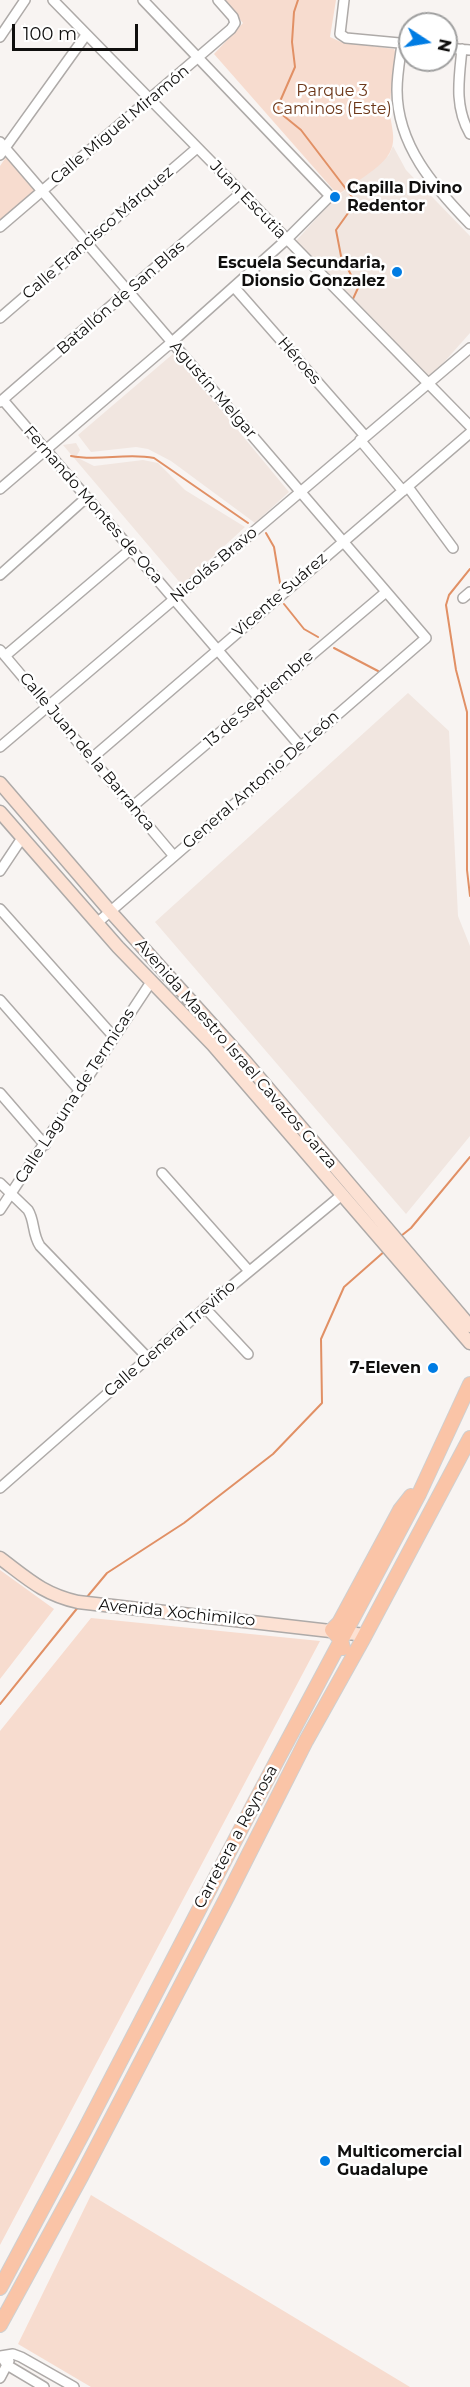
<!DOCTYPE html>
<meta charset="utf-8">
<style>
body{margin:0}
#map{position:relative;width:470px;height:2387px;overflow:hidden;background:#f8f4f2;font-family:Montserrat,sans-serif}
canvas{display:block}
.north{position:absolute;left:398px;top:12px;width:60px;height:60px;box-sizing:border-box;background:#fff;border:2px solid #9f9f9f;border-radius:50%;rotate:102deg;font-size:16px;font-weight:700;line-height:24px;text-align:center;color:#100f0e}
.north::after{content:'';display:block;margin:auto;width:21px;height:27px;background:#007ce3;clip-path:polygon(50% 0,100% 100%,50% 72%,0 100%)}
.scale{position:absolute;left:12px;top:24px;width:126px;height:27px;box-sizing:border-box;border:3px solid #100f0e;border-top:0;padding-left:8px;font-size:18px;line-height:21px;white-space:nowrap;color:#100f0e;-webkit-text-stroke:4px #fff;paint-order:stroke}
</style>
<div id="map">
<canvas width="470" height="2387"></canvas>
<div class="north">N</div>
<div class="scale">100 m</div>
</div>
<script>
const c = document.querySelector('canvas').getContext('2d');
c.lineJoin = 'round';
function fillPath(path, color) { c.fillStyle = color; c.fill(path, 'evenodd'); }
function stroke(path, color, width, dash) { c.strokeStyle = color; c.lineWidth = width; c.lineCap = dash ? 'butt' : 'round'; c.setLineDash(dash || []); c.stroke(path); }
function drawText(font, color, halo, rows, align = 'center') {
  c.font = font + ' Montserrat,sans-serif'; c.lineWidth = 5; c.setLineDash([]); c.textBaseline = 'middle'; c.strokeStyle = halo; c.fillStyle = color; for (const [text, x, y, turn = 0] of rows) {
    c.save(); c.translate(x, y); c.rotate((+turn || 0) * Math.PI / 180); c.textAlign = isNaN(turn) ? turn : align; if (halo) c.strokeText(text, 0, 0); c.fillText(text, 0, 0); c.restore();
  }
}
const built = new Path2D(`
 M393,146l13,24 64,66v97l-40,45 -135,-136 39,-43 55,-44z
 M174,353l115,139 -34,31 -84,-62 -23,-12 -12,-2 -45,5 -13,-17z
 M76,443l4,7 -4,7 18,9 49,-6 15,3 27,27 60,37 -63,58 -119,-140z
 M408,693l41,38 9,185 12,30v190l-64,78 -251,-292z`);
const green = new Path2D(`
 M223,0h113l-6,37 11,5 53,7 2,4c-2,17 -5,34 -6,51 -2,17 9,34 -1,50 -9,15 -36,29 -51,41l-124,-141 29,-31z
 M6,157l29,34 -35,30v-55z
 M0,1570l54,39 -54,70z
 M91,1618l229,23 -320,604v-514z
 M91,2195l319,192h-319l-73,-43z`);
const stream = new Path2D(`
 M298,0l-4,12 -2,30 3,25 -17,39 1,6 22,18 55,72 -20,28 5,26 17,32 -6,13
 M71,456c28,6 55,-4 83,2l94,65
 M266,533l8,14 6,36
 M470,569l-21,26 -3,10 10,65 11,42v158l3,26
 M284,604l20,25 14,8
 M334,648l44,23
 M401,1236l10,-8 59,-71
 M87,1597l20,-24 77,-50 89,-69 49,-51 -1,-64 23,-52 42,-37
 M0,1704l79,-98`);
const street = new Path2D(`
 M53,0l417,426
 M344,0l-4,34 6,4 64,6
 M0,37l25,-37
 M402,44c-2,15 -5,30 -5,46 0,55 37,97 73,134
 M446,48l24,2
 M462,49c-3,30 -8,57 8,85
 M0,142l426,496 -329,285
 M0,155l86,-120
 M0,227l231,-198 4,-6 -2,-6 -15,-17
 M234,287l131,149
 M0,318l197,-170
 M3,400l297,346
 M0,402l241,-209
 M360,440l43,51
 M408,487l45,61
 M0,489l172,-147 114,-102 44,-44 -187,-196
 M0,575l86,-77
 M463,598l7,-6
 M0,650l173,205
 M5,656l126,-107
 M0,747l470,-399
 M92,758l378,-325
 M133,806l253,-214
 M0,871l22,-33
 M0,909l114,128
 M0,1000l79,90
 M0,1093l45,52
 M162,1173l87,98
 M0,1183l28,27c7,11 4,24 12,36l108,112
 M0,1210l151,-228
 M205,1308l43,46
 M0,1488l205,-180 138,-114
 M0,2356l13,-2 8,3 53,30
 M1,2356l6,9 37,22
 M0,2378l9,-17`);
const secondary = new Path2D(`
 M0,783l109,127 136,151 225,265
 M0,812l118,135 95,98 257,298
 M0,1558c28,21 43,36 78,44l287,33`);
const primary = new Path2D(`
 M343,1648l-2,-8 -9,-10 7,-7 61,-113 11,-14
 M0,2288l84,-157 172,-331 163,-306 51,-110
 M0,2325l81,-148 146,-280 79,-156 57,-102 107,-201`);
const markers = [
 [335,197,6,"#007ce3"],
 [397,272,6,"#007ce3"],
 [433,1368,6,"#007ce3"],
 [325,2161,6,"#007ce3"]
];
const parkNames = [
 ["Parque 3",332,91],
 ["Caminos (Este)",332,109]
];
const streetNames = [
 ["Calle Miguel Miramón",120,125,-40],
 ["Juan Escutia",248,200,46],
 ["Calle Francisco Márquez",98,233,-41],
 ["Batallón de San Blas",121,298,-41],
 ["Héroes",299,361,49],
 ["Agustín Melgar",213,390,49],
 ["Fernando Montes de Oca",93,505,49],
 ["Nicolás Bravo",214,565,-40],
 ["Vicente Suárez",280,595,-41],
 ["13 de Septiembre",259,699,-41],
 ["Calle Juan de la Barranca",87,752,50],
 ["General Antonio De León",261,780,-41],
 ["Avenida Maestro Israel Cavazos Garza",236,1054,49],
 ["Calle Laguna de Termicas",75,1096,-57],
 ["Calle General Treviño",170,1339,-41],
 ["Avenida Xochimilco",177,1613,6],
 ["Carretera a Reynosa",236,1837,-62]
];
const poiNames = [
 ["Capilla Divino",347,188],
 ["Redentor",347,206],
 ["Escuela Secundaria,",385,263,"right"],
 ["Dionsio Gonzalez",385,281,"right"],
 ["7-Eleven",421,1368,"right"],
 ["Multicomercial",337,2152],
 ["Guadalupe",337,2170]
];
fillPath(built, '#f1e6e0');
fillPath(green, '#f7dccf');
stroke(stream, '#e19065', 2);
stroke(street, '#aeaaa8', 12);
stroke(secondary, '#aeaaa8', 15);
stroke(primary, '#cfcfcf', 16);
stroke(street, '#fff', 9);
stroke(secondary, '#fce1d3', 12);
stroke(primary, '#fac4a7', 14);
for (const [x, y, r, color] of markers) { const dot = new Path2D(); dot.arc(x, y, r, 0, 2 * Math.PI); c.fillStyle = color; c.fill(dot); stroke(dot, '#fff', 2); }
drawText('16px', '#6d381a', '#fff', parkNames);
drawText('16px', '#100f0e', '#fff', streetNames);
drawText('bold 16px', '#100f0e', '#fff', poiNames, 'left');
</script>
